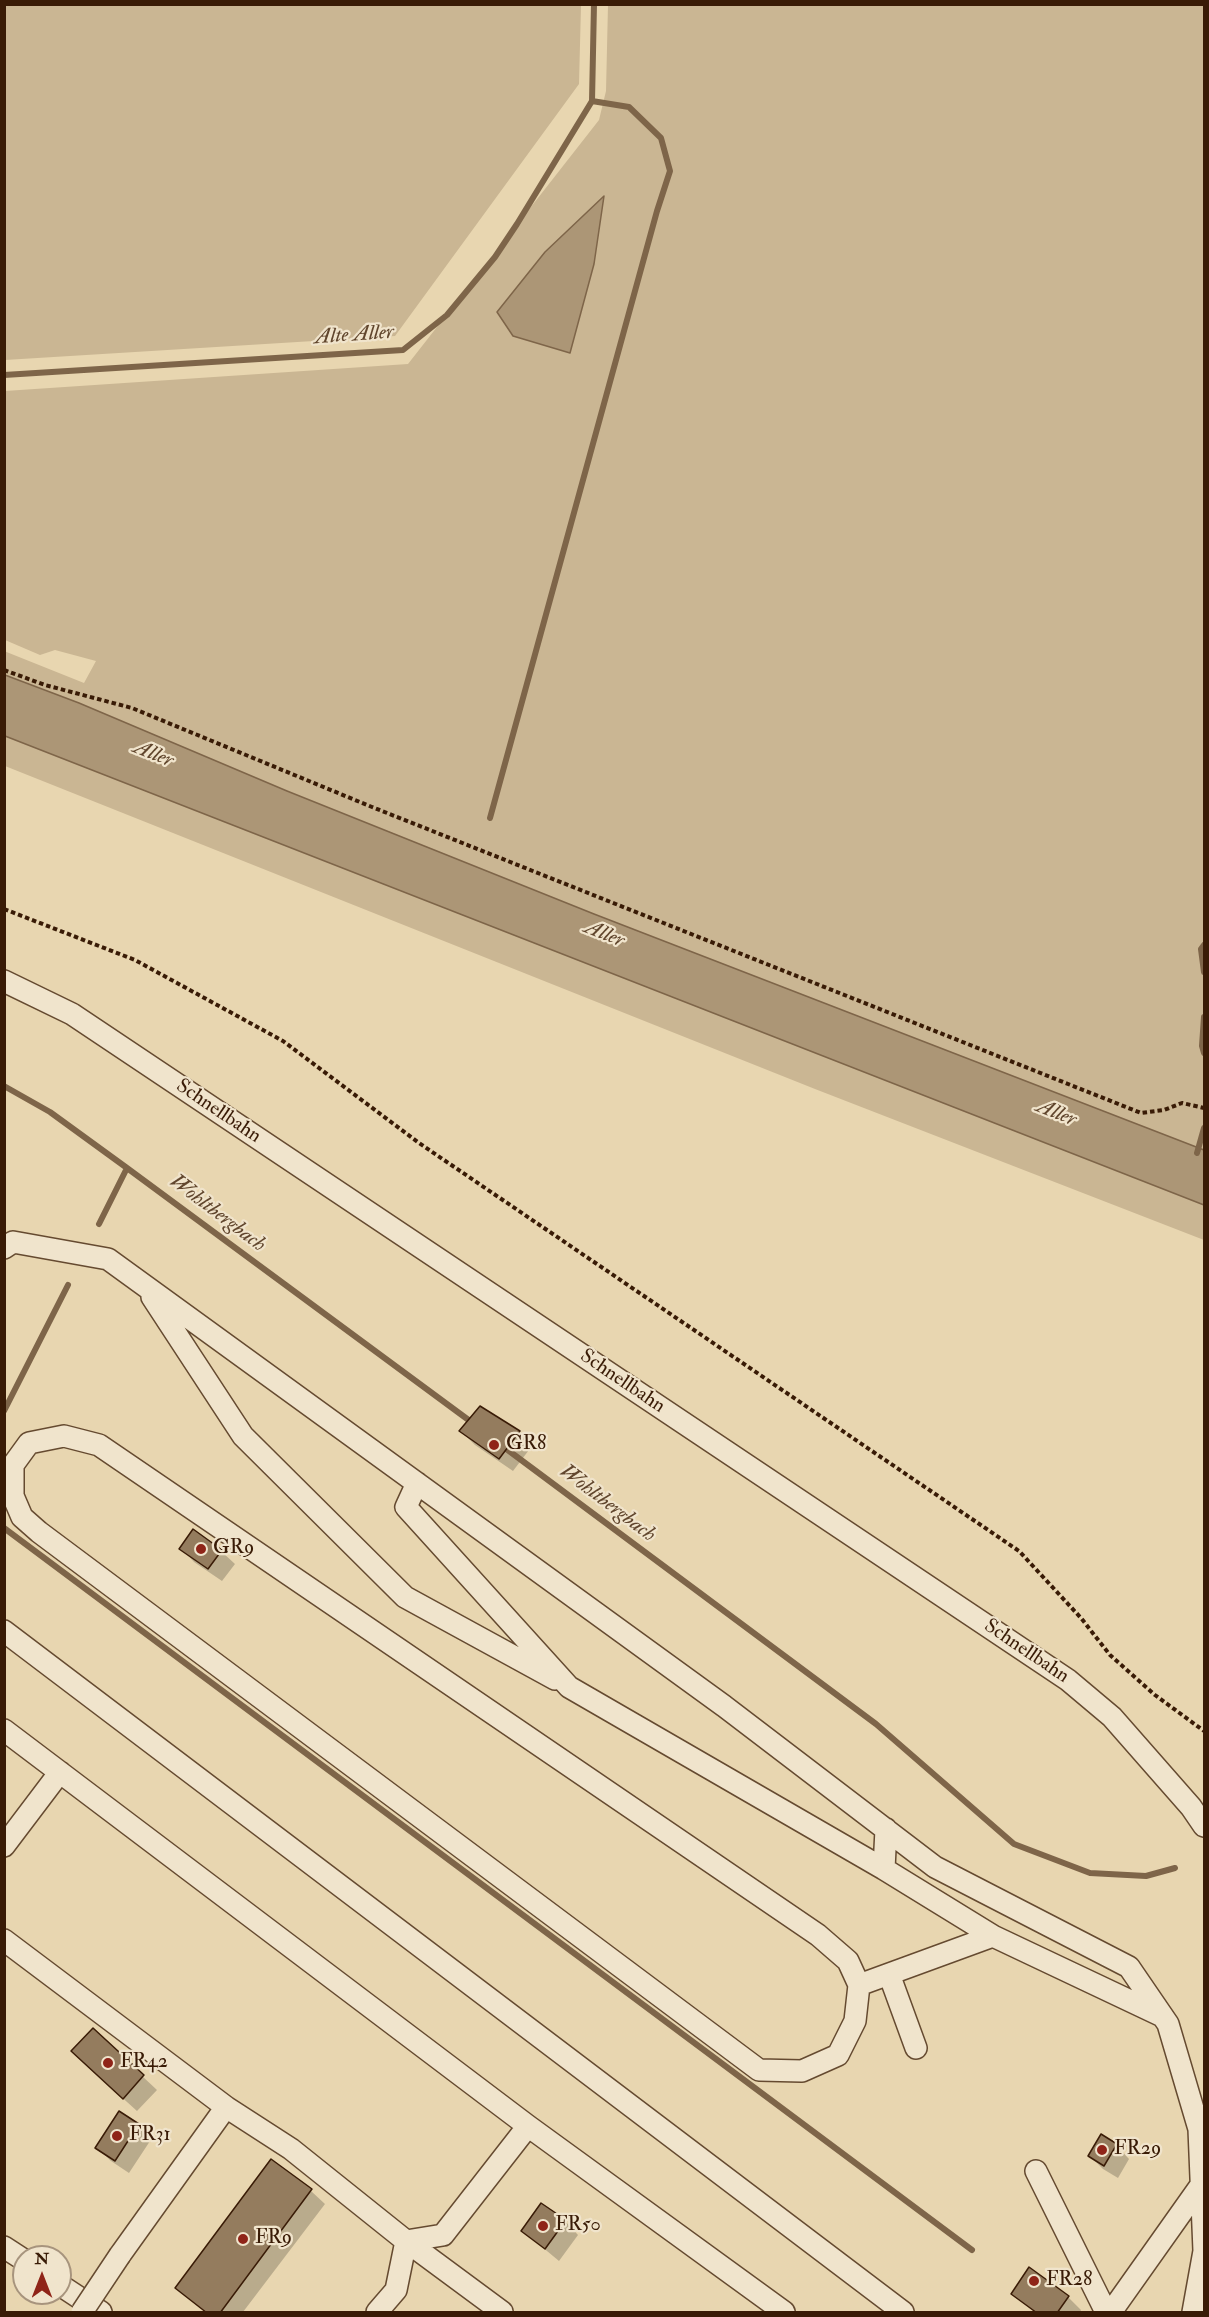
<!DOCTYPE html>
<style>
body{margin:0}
#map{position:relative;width:1209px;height:2317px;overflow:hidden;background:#e8d6b0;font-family:"IM FELL Double Pica",serif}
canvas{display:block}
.frame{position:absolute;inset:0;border:6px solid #391b06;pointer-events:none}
.north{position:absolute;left:12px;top:2245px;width:60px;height:60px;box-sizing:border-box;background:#f0e4cc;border:2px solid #a7947d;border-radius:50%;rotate:0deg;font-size:16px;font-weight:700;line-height:24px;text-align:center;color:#391b06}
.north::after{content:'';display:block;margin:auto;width:21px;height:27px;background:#8f2418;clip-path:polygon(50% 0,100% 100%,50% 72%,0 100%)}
</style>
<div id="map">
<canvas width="1209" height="2317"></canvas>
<div class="frame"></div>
<div class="north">N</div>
</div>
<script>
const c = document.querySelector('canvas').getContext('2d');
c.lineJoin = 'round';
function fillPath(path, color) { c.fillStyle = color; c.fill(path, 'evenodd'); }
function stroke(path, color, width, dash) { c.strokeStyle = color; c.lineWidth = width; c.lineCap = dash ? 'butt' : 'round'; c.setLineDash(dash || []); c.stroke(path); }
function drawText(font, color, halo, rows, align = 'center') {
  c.font = font + ' "IM FELL Double Pica",serif'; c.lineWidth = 4.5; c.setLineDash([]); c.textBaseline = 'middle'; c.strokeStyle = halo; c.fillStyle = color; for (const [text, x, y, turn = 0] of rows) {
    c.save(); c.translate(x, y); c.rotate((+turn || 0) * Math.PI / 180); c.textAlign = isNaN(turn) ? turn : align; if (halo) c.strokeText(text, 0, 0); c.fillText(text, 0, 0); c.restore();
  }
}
const green = new Path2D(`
 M5,4l576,1 -2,79 -184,252 -390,24z
 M608,5h596v1235l-389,-151 -810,-323 -1,-115 80,32 12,-22 -41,-11 -15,5 -35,-15v-249l403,-27 191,-244 7,-29z`);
const water = new Path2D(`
 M604,196l-10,68 -24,89 -57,-17 -16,-24 48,-60z
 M5,675l74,28 208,88 307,123 610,236v55l-1199,-469z`);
const shadow = new Path2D(`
 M461,1431l58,2 13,13 -19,25 -38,-26z
 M181,1548l40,3 14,13 -13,17 -28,-19z
 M93,2030l64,60 -20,21 -51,-46z
 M138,2125l14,13 -23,35 -18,-12 -14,-13z
 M1116,2145l13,14 -11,19 -15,-9 -13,-13z
 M272,2161l39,30 14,13 -82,108h-38l-28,-24z
 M565,2221l13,14 -19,26 -36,-30z
 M1013,2294l55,3 13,13 -1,2h-46z`);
const stream = new Path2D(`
 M4,375l399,-25 44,-35 48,-58 22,-33 75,-123 2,-97
 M490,818l167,-607 13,-40 -9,-33 -32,-31 -37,-6
 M1204,945l-3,4 3,23
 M1204,1017l-2,29 2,7
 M4,1086l46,26 77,56 347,256
 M1197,1153l7,-25
 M99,1224l28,-56
 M4,1411l64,-126
 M501,1445l375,279 138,120 76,29 56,3 29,-8
 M4,1528l968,722`);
const building = new Path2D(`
 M480,1406l40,25 -21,28 -40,-28z
 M193,1529l29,21 -14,19 -29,-20z
 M93,2028l51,47 -21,24 -52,-48z
 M119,2111l20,13 -24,37 -20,-13z
 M1101,2134l16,10 -13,22 -16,-10z
 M271,2159l41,30 -92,124h-13l-32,-25z
 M541,2203l25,17 -21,29 -24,-18z
 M1029,2267l40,29 -12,17h-20l-26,-19z`);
const path = new Path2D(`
 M4,670l41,15 87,23 240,99 769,306 23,-3 18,-7 22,5
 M4,909l131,51 148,81 136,102 600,408 62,67 29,37 45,40 49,36`);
const minor = new Path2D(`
 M4,981l68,33 996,666 44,37 79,90 13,19
 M4,1248l9,-6 95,17 616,447 211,161 194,100 39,57 31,105 5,122 -11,61
 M152,1297l91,139 162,161 150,82
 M64,1436l35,9 719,490 30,26 11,24 -4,36 -17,34 -36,16 -43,-1 -720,-538 -17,-15 -9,-21v-31l16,-22z
 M417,1483l-11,24 163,180 315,182
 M4,1631l899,681
 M4,1730l524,396 256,186
 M886,1829l-2,40 109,67
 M4,1846l56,-74
 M4,1940l222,167
 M889,1974l27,74
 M859,1985l134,-49 169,80
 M1036,2171l70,141
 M406,2241l37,-6 85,-109
 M4,2247l20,13
 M120,2255l106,-148 65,42 115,92 96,71
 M60,2285l41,27
 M377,2312l19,-22 10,-49
 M1111,2312l90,-127`);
const minorBridge = new Path2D(`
 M82,2312l38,-57`);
const markers = [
 [494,1445,6,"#8f2418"],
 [201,1549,6,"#8f2418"],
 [108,2063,6,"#8f2418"],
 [117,2136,6,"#8f2418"],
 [1102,2150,6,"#8f2418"],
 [543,2226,6,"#8f2418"],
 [243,2239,6,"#8f2418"],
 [1034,2281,6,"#8f2418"]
];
const streetNames = [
 ["Schnellbahn",218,1112,34],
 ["Schnellbahn",622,1382,34],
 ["Schnellbahn",1026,1652,34]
];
const poiNames = [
 ["GR8",506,1445],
 ["GR9",213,1549],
 ["FR42",120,2063],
 ["FR31",129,2136],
 ["FR29",1114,2150],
 ["FR50",555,2226],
 ["FR9",255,2239],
 ["FR28",1046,2281]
];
const waterNames = [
 ["Alte Aller",354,336,-4],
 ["Aller",153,755,22],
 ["Aller",604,935,22],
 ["Aller",1056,1114,22],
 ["Wohltbergbach",217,1214,37],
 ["Wohltbergbach",607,1504,37]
];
fillPath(green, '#cab693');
fillPath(water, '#ac9676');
stroke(water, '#7e6549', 1.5);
fillPath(shadow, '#0003');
stroke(stream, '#7e6549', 6);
fillPath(building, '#947c5e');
stroke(building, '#391b06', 1.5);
stroke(minor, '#654a30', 24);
stroke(path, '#391b06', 4, [4.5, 3]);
stroke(minor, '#f0e4cc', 21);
stroke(minorBridge, '#654a30', 24, []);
stroke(minorBridge, '#f0e4cc', 21);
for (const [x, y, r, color] of markers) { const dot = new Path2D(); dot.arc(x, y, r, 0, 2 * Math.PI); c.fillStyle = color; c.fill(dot); stroke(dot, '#f0e4cc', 2); }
drawText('20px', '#391b06', '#f0e4cc', streetNames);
drawText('20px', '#391b06', '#f0e4cc', poiNames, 'left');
drawText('italic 21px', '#61462d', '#f0e4cc', waterNames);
</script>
